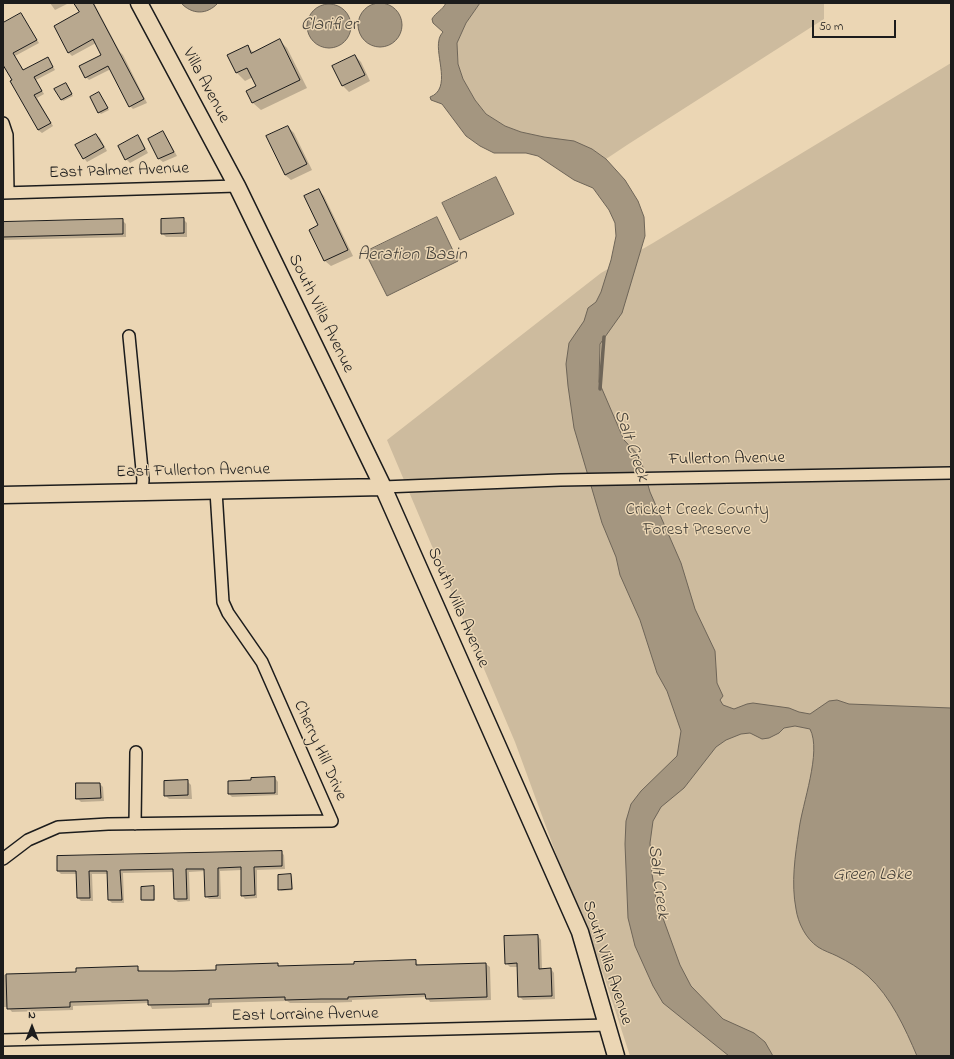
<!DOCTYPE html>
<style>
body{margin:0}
#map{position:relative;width:954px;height:1059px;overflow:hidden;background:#ebd6b4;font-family:"Indie Flower",sans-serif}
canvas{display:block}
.frame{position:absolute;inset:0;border:4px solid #1c1c1c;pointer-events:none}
.north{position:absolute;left:12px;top:1007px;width:40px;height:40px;-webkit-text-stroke:3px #ebd6b4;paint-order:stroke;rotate:0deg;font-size:11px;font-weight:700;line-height:16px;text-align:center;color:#1c1c1c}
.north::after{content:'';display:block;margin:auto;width:14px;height:18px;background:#1c1c1c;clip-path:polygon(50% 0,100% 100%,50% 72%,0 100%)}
.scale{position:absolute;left:812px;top:20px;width:84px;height:18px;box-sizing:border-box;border:2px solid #1c1c1c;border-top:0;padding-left:5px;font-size:12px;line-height:14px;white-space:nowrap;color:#1c1c1c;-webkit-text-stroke:3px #ebd6b4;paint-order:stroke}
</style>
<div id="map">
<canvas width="954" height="1059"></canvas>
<div class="frame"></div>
<div class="north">N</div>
<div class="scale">50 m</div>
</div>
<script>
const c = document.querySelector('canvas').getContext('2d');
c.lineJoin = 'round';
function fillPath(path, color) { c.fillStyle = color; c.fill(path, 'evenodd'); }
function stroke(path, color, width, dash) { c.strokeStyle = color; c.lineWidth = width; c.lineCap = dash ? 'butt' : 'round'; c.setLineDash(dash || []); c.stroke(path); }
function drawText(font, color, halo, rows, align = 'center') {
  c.font = font + ' "Indie Flower",sans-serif'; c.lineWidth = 3; c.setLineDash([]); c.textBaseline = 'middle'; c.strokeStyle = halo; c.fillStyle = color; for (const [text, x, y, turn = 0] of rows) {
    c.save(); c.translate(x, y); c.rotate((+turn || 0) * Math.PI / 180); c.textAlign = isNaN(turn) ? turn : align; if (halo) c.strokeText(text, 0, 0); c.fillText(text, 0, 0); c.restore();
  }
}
const green = new Path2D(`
 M480,3h344v16l-197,126 -21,14 -14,-10 -71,-17 -16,-6 -19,-12 -11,-14 -12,-21 -5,-15 -1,-21 9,-20z
 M951,63v993h-321l-26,-80 -28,-72 -13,-31 -48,-131 -128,-302 214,-167 52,-30z`);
const water = new Path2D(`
 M358 25a22 22 0 1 1 44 0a22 22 0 1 1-44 0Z
 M181,3h37c-11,12 -26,12 -37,0z
 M446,3h34l-14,20 -9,20 1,21 5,15 12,21 11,14 19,12 16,6 23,5 30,4 18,8 14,10 19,21 13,21 6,16 1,19 -23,77 -22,31 -1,38 25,58 16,17 10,35 31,71 14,46 20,42 2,32 6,13 -3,4 3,5 11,4 13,-5 6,-1 36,5 10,4 11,2 19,-13 8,-1 12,4 102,4v348h-34c-12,-28 -26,-59 -49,-80 -9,-8 -19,-14 -31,-20 -6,-3 -13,-5 -19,-9 -12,-8 -20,-24 -22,-38 -5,-26 -1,-53 3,-79 3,-26 23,-78 11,-101l-15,-3 -11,2 -5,5 -10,5 -7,1 -12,-6 -9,1 -15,6 -10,7 -32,41 -23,19 -8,14 -3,22 2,31 4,25 24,66 11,21 32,33 31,14 11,9 8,14h-44l-66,-53 -10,-17 -18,-40 -7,-28 -3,-74 1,-23 5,-17 10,-13 36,-35 4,-25 -14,-40 -10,-18 -17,-53 -20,-45 -4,-18 -14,-34 -28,-95 -6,-42 -2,-22 3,-21 15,-22 4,-13 8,-6 5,-10 10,-32 5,-24 -1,-13 -6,-13 -16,-22 -19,-8 -36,-24 -12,-3h-32l-14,-7 -14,-10 -24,-32 -11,-4 -1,-3c22,-8 5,-41 9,-57 0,-2 2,-6 4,-8l-10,-9 -1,-4c4,-7 10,-8 14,-16z
 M307 26a22 22 0 1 1 44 0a22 22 0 1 1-44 0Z
 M496,177l18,37 -54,26 -18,-37z
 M437,217l21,44 -71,35 -22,-44z`);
const shadow = new Path2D(`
 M50,3h19l-14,7z
 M75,3h19l26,49 3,3 24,48 -14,6 -3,-3 -19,-37 -22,11 -3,-3 17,-22 -7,-12 -24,13 -4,-4 13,-39z
 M21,14l18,29 -24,13 9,15 24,-13 7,12 -19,10 8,14 -7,4 16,28 -11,7 -4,-3 -27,-49 2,-1 -10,-18v-38z
 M279,40l8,8 20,40 -46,22 -8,-7 -5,-12 10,-5 -5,-9 -8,4 -8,-8 -8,-18 18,-9 7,7z
 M355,56l6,6 9,19 -21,11 -6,-6 -10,-19z
 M66,84l7,12 -10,5 -7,-12z
 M99,93l10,17 -8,4 -2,-2z
 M288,127l6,6 18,37 -21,10 -6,-5z
 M163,132l3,4 11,20 -14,6 -4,-3 -10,-20z
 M96,135l4,3 7,13 -20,11 -3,-4z
 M138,136l3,4 7,13 -18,10 -4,-4z
 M319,190l5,6 29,60 -22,10 -6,-5 -15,-31 9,-5z
 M183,219l4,4v14h-21l-4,-4z
 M122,220l4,4v13l-123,3v-17z
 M275,778l3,4v13l-46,2 -3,-3 23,-13z
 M187,781l4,4 1,14h-23l-4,-4z
 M100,784l3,3 1,14 -23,1 -4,-4z
 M281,852l3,3 1,14 -28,1v28l-12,1 -3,-4v-25l-22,1 1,28h-12l-3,-3 -1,-25 -16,1 1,29 -12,1 -3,-3 -1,-27 -51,1 1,30h-12l-3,-3 -1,-26h-16l1,27h-12l-3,-3 -1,-24h-16l-3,-3z
 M291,875l1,2 1,13 -12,1 -2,-2z
 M153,887l2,2v12h-11l-2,-1z
 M538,936l3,4 1,29h9l3,4 1,26 -32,1 -4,-4 -1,-29h-8l-4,-4z
 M415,961l4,5 67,-2 4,3 1,33 -61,2 -3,-5 -75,3v2l-27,1h-35l-3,-2 -75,2v4l-60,2 -3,-6 -76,3v4l-61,2 -4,-5h-5v-32l74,-2 60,-6 4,5 76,-2 60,-6 3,3 75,-2z`);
const stream = new Path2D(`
 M600,389l4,-52`);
const building = new Path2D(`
 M74,3h19l51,96 -15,8 -21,-41 -23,12 -6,-12 22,-11 -8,-16 -25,14 -14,-27 25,-14z
 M21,13l16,27 -24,13 10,17 25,-13 5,10 -19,10 8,14 -8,4 17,28 -13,7 -28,-49 2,-1 -9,-15v-42z
 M280,39l20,41 -48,23 -6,-12 10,-5 -9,-18 -11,5 -9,-18 21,-10 3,8z
 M355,55l10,20 -23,11 -10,-20z
 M66,83l6,11 -11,6 -7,-11z
 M99,92l9,16 -10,5 -8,-16z
 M288,126l19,38 -22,11 -19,-39z
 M163,131l11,21 -16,7 -10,-20z
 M96,134l8,13 -21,12 -8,-14z
 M138,135l7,14 -20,11 -7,-14z
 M319,189l29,61 -24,11 -15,-31 9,-5 -14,-29z
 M184,218v15l-23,1v-15z
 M123,219v15l-120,3v-15z
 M275,777v16l-47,1v-13l23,-1v-2z
 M188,780v15l-24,1v-15z
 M76,783h24l1,15 -25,1z
 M282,851v15l-28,1 1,28 -14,1v-29l-23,1v28l-13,1 -1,-28h-18l1,30h-13l-1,-30 -53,1 2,30h-14l-1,-29h-18l1,27h-13l-1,-27h-19v-15z
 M291,874l1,15 -14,1v-15z
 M154,886v14h-13v-13z
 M538,935l1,34 12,-1 1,28 -34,1 -1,-34 -12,1 -1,-28z
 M416,960v5l70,-2 1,34 -61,2 -1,-5 -77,3v2h-27l-36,1v-3l-76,2v5l-61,1v-5l-78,2v5l-63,2 -1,-35 70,-2v-4l62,-2v5h36l42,-1v-5l62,-2v3l34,-1 42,-1v-2z`);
const street = new Path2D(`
 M3,123l4,12 1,57
 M3,193l234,-7
 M129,336l14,144 -1,12
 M383,487l177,-7 391,-7
 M135,824l1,-72
 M3,859l25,-19 30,-13 50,-3 224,-3 -70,-159 -34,-49 -5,-11 -7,-111
 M3,1040l605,-15`);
const secondary = new Path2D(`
 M139,3l98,183 146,301 197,445 36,124
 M3,495l380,-8`);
const streetNames = [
 ["Villa Avenue",205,86,62],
 ["East Palmer Avenue",119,172,-2],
 ["South Villa Avenue",320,314,64],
 ["Fullerton Avenue",727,460,-1],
 ["East Fullerton Avenue",193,472,-1],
 ["South Villa Avenue",457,608,66],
 ["Cherry Hill Drive",319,751,66],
 ["South Villa Avenue",606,963,72],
 ["East Lorraine Avenue",305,1016,-1]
];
const parkNames = [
 ["Cricket Creek County",697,511],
 ["Forest Preserve",697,531]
];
const waterNames = [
 ["Clarifier",329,26],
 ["Aeration Basin",412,256],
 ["Salt Creek",630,446,71],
 ["Green Lake",872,876],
 ["Salt Creek",657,882,83]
];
fillPath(green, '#cdbb9e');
fillPath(water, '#a49680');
stroke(water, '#6e6558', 1);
fillPath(shadow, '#0003');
stroke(stream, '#6e6558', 3.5);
fillPath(building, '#b8a88f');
stroke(building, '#1c1c1c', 1);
stroke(street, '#1c1c1c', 14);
stroke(secondary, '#1c1c1c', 19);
stroke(street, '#ebd6b4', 11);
stroke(secondary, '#ebd6b4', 16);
drawText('17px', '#1c1c1c', '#ebd6b4', streetNames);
drawText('17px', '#48443c', '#ebd6b4', parkNames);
drawText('italic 18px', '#45413a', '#ebd6b4', waterNames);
</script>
